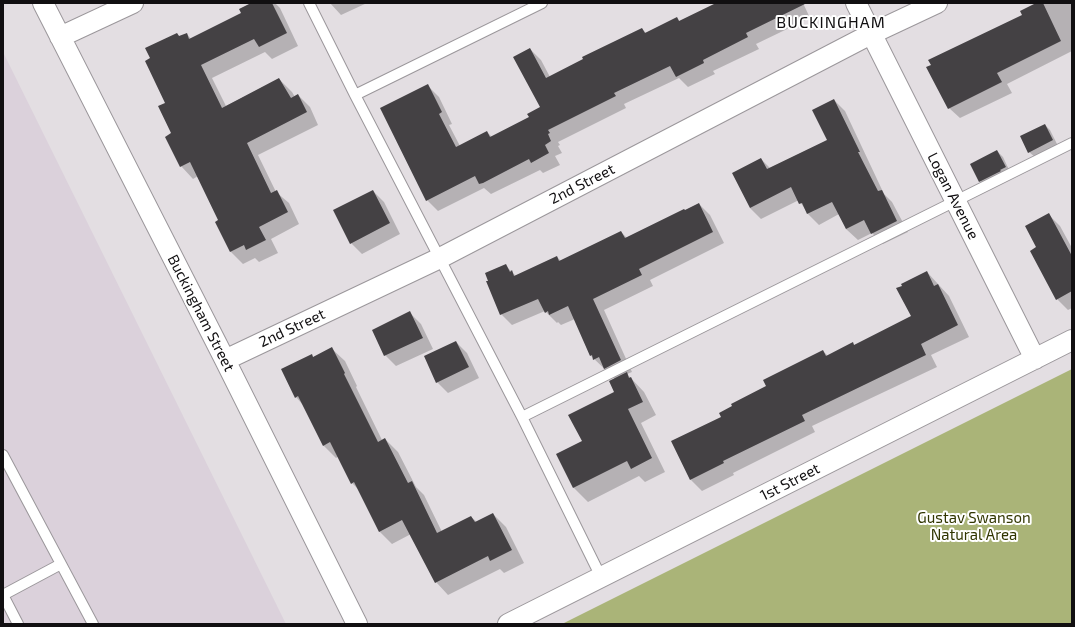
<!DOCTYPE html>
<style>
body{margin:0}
#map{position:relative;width:1075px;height:627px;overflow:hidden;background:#e3dee2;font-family:"Exo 2",sans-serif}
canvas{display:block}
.frame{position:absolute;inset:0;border:4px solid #110f11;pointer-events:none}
</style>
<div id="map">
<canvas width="1075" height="627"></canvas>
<div class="frame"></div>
</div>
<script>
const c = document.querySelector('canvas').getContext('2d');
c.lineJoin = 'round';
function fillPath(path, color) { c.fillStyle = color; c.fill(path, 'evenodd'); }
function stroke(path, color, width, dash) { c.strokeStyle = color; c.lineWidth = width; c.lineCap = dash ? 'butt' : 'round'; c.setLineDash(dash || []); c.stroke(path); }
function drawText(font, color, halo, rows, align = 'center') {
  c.font = font + ' "Exo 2",sans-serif'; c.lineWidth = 4; c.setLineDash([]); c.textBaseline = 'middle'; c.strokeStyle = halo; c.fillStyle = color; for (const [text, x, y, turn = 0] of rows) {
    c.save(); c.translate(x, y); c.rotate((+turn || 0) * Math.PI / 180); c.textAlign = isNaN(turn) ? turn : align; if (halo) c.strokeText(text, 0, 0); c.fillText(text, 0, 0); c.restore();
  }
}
const built = new Path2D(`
 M3,52l283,572h-283z`);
const green = new Path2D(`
 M1072,369v255h-510z`);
const shadow = new Path2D(`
 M254,3h21l5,5 18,38 -26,13 -7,-7 -53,26 14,28 53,-27 13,13 3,5 3,-2 12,12 8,18 -60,30 18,37 13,11 10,21 -28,15 7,14 -19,9 -4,-4 -12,6 -12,-12 -15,-30 3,-2 -21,-44 -5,3 -12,-13 -15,-62 11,-70 3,3 7,-3 4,5 52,-26z
 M330,3h37l-26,12z
 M718,3h85l7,15 -54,26 3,5 -46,22 2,3 -27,13 -9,-9 -55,26 2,4 -68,34 2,3 -2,1 4,7 -7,3 5,9 -17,8 -3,-3 -49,24 -7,-6 -46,23 -11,-11 1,-114 11,11 13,27 -3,1 11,21 27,-14 5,5 38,-20 11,-9 -11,-59 11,11 9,17 92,-48 4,4 31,-15 3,4z
 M1039,3h33v48l-65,33 5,9 -52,25 -11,-10 74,-93z
 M834,100l11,11 39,83 8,8 16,30 -25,12 -11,-11 -14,7 -12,-11 -7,-15 -20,11 -11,-11 -9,-14 -38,19 -11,-11 11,-49 9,9 58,-28z
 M1045,125l5,5 8,16 -23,11 -6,-5z
 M997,151l6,6 7,15 -25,15 -5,-6z
 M373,191l11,11 16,32 -38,20 -11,-11z
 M699,204l11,11 14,28 -74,37 3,6 -49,24 28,62 -5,2 17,18 12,23 -15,8 24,49 -20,10 -6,-6 -51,26 -14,-14 -17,-34 26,-12 32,-50v-13l-25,-24 -15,-36 -14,6 -3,-3 -1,1 -12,-12 -33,14 -11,-11 5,-48 10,10 41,-19 4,4 60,-29 6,6z
 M1049,215l11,11 12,22v60l-4,2 -11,-11 -19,-52z
 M927,272l22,24 20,41 -38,18 6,12 -125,59 3,6 -82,41 1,2 -32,16 -11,-11 31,-62 101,-67 5,5 25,-12 2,2 57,-29 -9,-31z
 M410,313l11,11 12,25 -37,17 -11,-11z
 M456,342l11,11 12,25 -31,15 -11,-11z
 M332,349l13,12 12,25 -1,1 26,53 3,-1 13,13 18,35 8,8 18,37 29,-15 6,5 16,-8 13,13 18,36 -20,10 -4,-4 -52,26 -12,-13 -25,-48 -19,10 -13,-13 -20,-41 -7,-7 -13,-27 -3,2 -13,-13 -20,-40 -7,-8 15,-42 3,3z`);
const building = new Path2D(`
 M251,3h21l15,30 -28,14 -5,-8 -53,26 21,43 57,-30 12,20 7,-4 9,18 -60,31 24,50 6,-3 11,22 -29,15 7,13 -20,10 -2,-5 -14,7 -15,-30 3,-2 -28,-58 -10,5 -15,-30 6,-4 -13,-27 7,-3 -20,-42 5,-3 -5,-10 32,-15 2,3 8,-3 2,6 52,-26 -2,-4z
 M716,3h91l-61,30 2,4 -45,23 1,3 -28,14 -6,-11 -56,27 2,3 -68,34 2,3 -2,1 3,7 -6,4 4,8 -18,10 -2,-4 -46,24 -4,1 -4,-8 -49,25 -46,-93 48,-24 14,28 -3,2 17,33 31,-16 3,6 39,-20 -2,-3 13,-7 -27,-50 17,-9 16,30 37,-19 -1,-2 60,-29 3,5 32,-16 2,4z
 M1036,3h7l18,38 -64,32 5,9 -54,27 -22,-42 5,-2 -3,-5 94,-45 -2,-4z
 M834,99l26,53h-2l20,39 4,-1 15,31 -26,13 -7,-14 -18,9 -14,-27 -25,12 -5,-11 -3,1 -8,-17 -41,21 -18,-35 29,-15 6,11 60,-29 -15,-30z
 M1045,124l8,16 -25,13 -8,-17z
 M997,150l9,17 -6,3 1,1 -22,11 -9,-18z
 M373,190l17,33 -40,21 -17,-34z
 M699,203l14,29 -74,37 3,6 -49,24 28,61 -17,9 -5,-12 -6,3 -1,-5 -2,1 -22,-50 -19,9 -1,-4 -3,2 -7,-14 -38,16 -14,-34h2l-3,-8 21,-9 4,8 2,-2 2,6 43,-20 2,5 62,-30 4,7 59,-29 1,1z
 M1049,213l23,43v35l-16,9 -26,-49 6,-4 -11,-21z
 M927,271l7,15 4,-2 20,41 -37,19 5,11 -124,60 3,6 -82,40 1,2 -34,17 -19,-39 50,-24 -2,-4 13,-7 -1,-2 35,-18 -3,-6 60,-30 3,6 27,-14 1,3 57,-29 -15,-28 6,-2 -1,-2z
 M410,311l13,27 -39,18 -12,-26z
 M456,341l13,26 -33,16 -12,-27z
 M332,347l13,26 -1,1 34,68 7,-4 23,45 4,-2 25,52 34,-17 4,6 18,-9 19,37 -22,11 -2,-5 -53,27 -33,-63 -23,12 -25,-50 -3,2 -21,-42 -7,4 -25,-50 -3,2 -14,-29 31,-15 1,3z
 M627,372l2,6 2,-1 12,25 -15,7 24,49 -21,11 -4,-8 -54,27 -17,-34 26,-13 -14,-26 46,-23 -5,-11z`);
const lane = new Path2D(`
 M309,3l46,92 167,322 79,160
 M355,95l187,-92
 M522,417l550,-274
 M3,455l90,169
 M3,595l58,-31
 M3,595l15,29`);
const street = new Path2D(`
 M43,3l182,357 132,264
 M856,3l179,356
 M60,37l73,-34
 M225,360l215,-102 431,-224 66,-31
 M508,624l564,-284`);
const streetNames = [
 ["2nd Street",582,184,-27],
 ["Logan Avenue",953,196,63],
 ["Buckingham Street",201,313,63],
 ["2nd Street",292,328,-25],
 ["1st Street",790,482,-27]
];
const parkNames = [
 ["Gustav Swanson",974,518],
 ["Natural Area",974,535]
];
const neighbourhoodNames = [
 ["BUCKINGHAM",831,23]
];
fillPath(built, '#dbd1db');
fillPath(green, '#aab478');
fillPath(shadow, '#0003');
fillPath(building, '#444144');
stroke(lane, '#9b979b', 12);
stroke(street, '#9b979b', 22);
stroke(lane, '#fff', 10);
stroke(street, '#fff', 20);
drawText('15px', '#110f11', '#fff', streetNames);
drawText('15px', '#313601', '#fff', parkNames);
c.letterSpacing = '1px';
drawText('16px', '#110f11', '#fff', neighbourhoodNames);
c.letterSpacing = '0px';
</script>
